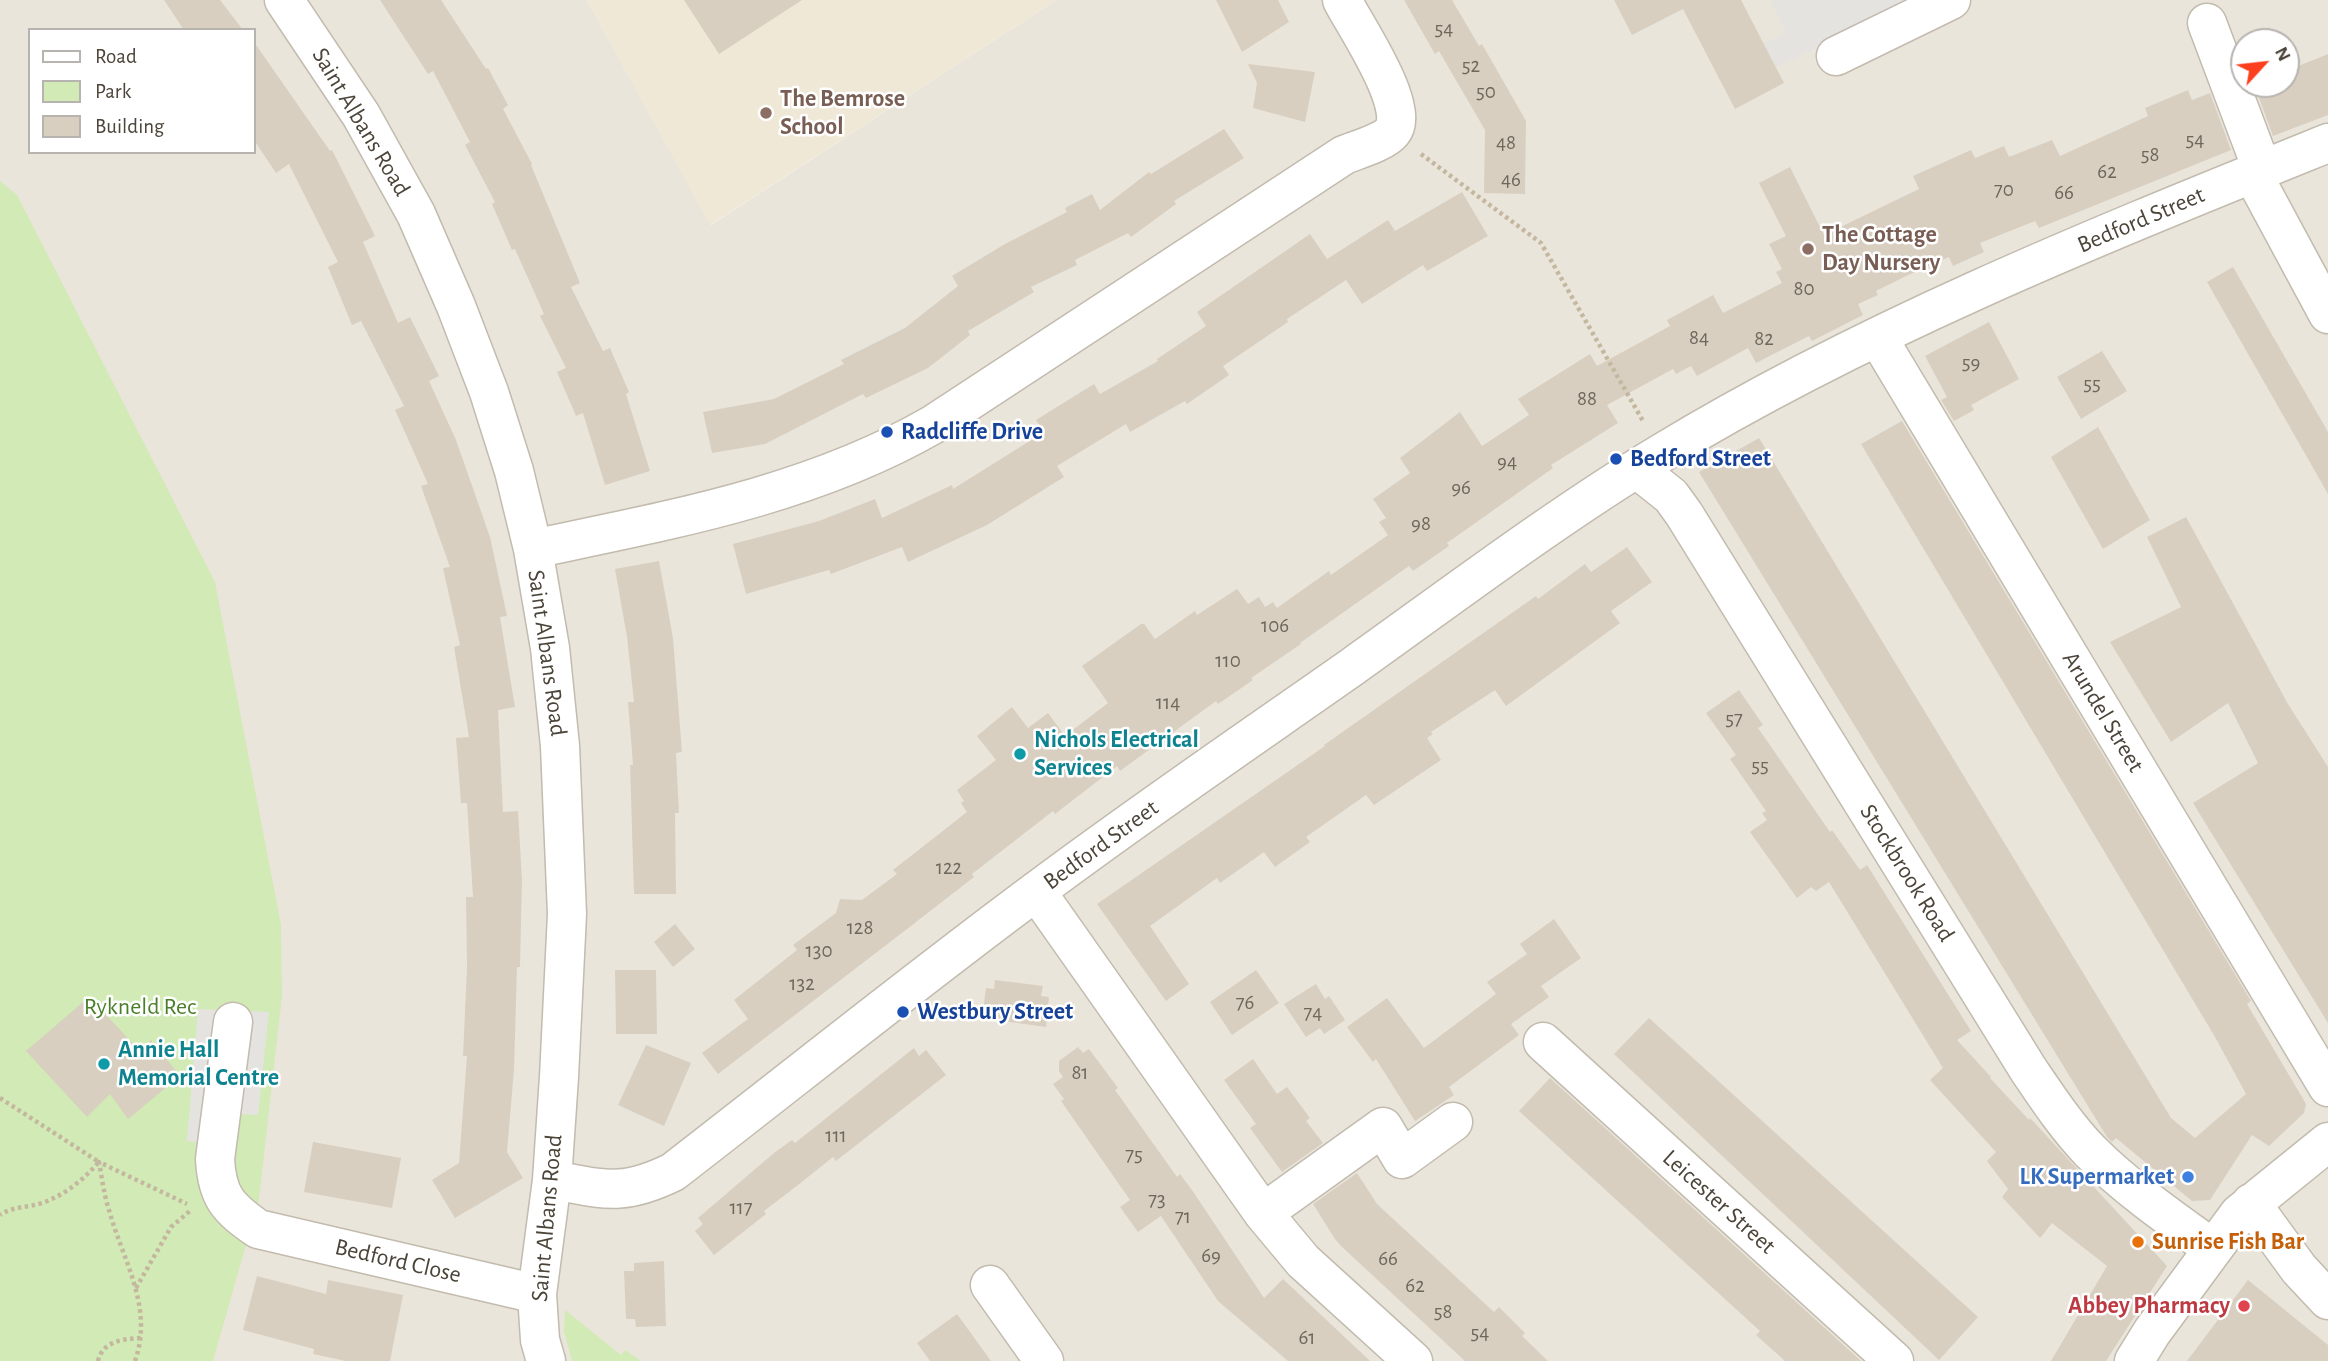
<!DOCTYPE html>
<style>
body{margin:0}
#map{position:relative;width:2328px;height:1361px;overflow:hidden;background:#f6f3ec;font-family:"Alegreya Sans",sans-serif}
canvas{display:block}
.legend{position:absolute;left:28px;top:28px;width:228px;height:126px;box-sizing:border-box;background:#fff;border:2px solid #b7b4b0;margin:0;padding:9px 12px;list-style:none;font-size:21px;color:#4b4439}
.legend li{display:flex;align-items:center;gap:14px;height:35px}
.legend b{width:35px;border:2px solid #b7b4b0}
.north{position:absolute;left:2230px;top:28px;width:70px;height:70px;box-sizing:border-box;background:#fff;border:2px solid #b7b4b0;border-radius:50%;rotate:63deg;font-size:19px;font-weight:700;line-height:28px;text-align:center;color:#4b4439}
.north::after{content:'';display:block;margin:auto;width:24px;height:32px;background:#fc3f1d;clip-path:polygon(50% 0,100% 100%,50% 72%,0 100%)}
</style>
<div id="map">
<canvas width="2328" height="1361"></canvas>
<ul class="legend">
<li><b style="height:9px;background:#fff"></b>Road</li>
<li><b style="height:19px;background:#d2eab5"></b>Park</li>
<li><b style="height:19px;background:#d8cfc1"></b>Building</li>
</ul>
<div class="north">N</div>
</div>
<script>
const c = document.querySelector('canvas').getContext('2d');
c.lineJoin = 'round';
function fillPath(path, color) { c.fillStyle = color; c.fill(path, 'evenodd'); }
function stroke(path, color, width, dash) { c.strokeStyle = color; c.lineWidth = width; c.lineCap = dash ? 'butt' : 'round'; c.setLineDash(dash || []); c.stroke(path); }
function drawText(font, color, halo, rows, align = 'center') {
  c.font = font + ' "Alegreya Sans",sans-serif'; c.lineWidth = 5; c.setLineDash([]); c.textBaseline = 'middle'; c.strokeStyle = halo; c.fillStyle = color; for (const [text, x, y, turn = 0] of rows) {
    c.save(); c.translate(x, y); c.rotate((+turn || 0) * Math.PI / 180); c.textAlign = isNaN(turn) ? turn : align; if (halo) c.strokeText(text, 0, 0); c.fillText(text, 0, 0); c.restore();
  }
}
const residential = new Path2D(`
 M0,0h587l124,225 345,-225h1272v1361h-2328zM30,30h224v122h-224zM2244,42h42v42h-42z`);
const education = new Path2D(`
 M587,0h469l-346,225z`);
const green = new Path2D(`
 M0,181l17,14 198,387 66,343 1,71 -23,203 -46,162h-213z
 M565,1310l56,45 4,-5 16,11h-69l-8,-30z`);
const parking = new Path2D(`
 M1770,0h147l-146,70 -12,-24 27,-14z
 M198,1009l71,3 -11,103 -22,-1 -6,33 -43,-6z`);
const building = new Path2D(`
 M164,0h56l23,30h-59z
 M380,0h61l45,69 2,-1 20,37 -5,4 29,55 -1,1 49,118 -9,4 32,64 7,-3 19,44 -3,2 24,77 -45,14 -22,-72 -7,3 -19,-44 9,-4 -26,-52 4,-2 -29,-65 -3,1 -20,-46 3,-2 -30,-57 5,-3 -37,-71 -5,3z
 M684,0h118l-83,54z
 M1216,0h62l11,22 -47,30z
 M1404,0h48l27,46 3,-2 44,77 -1,73 -41,-1 1,-63 -46,-79 -4,3z
 M1614,0h127l43,83 -49,26 -52,-100 -51,26z
 M254,42l76,109 2,-1 43,86 -12,6 35,81 12,-6 29,59 -10,5 27,59 34,97 17,79 -7,1 15,90 -17,3 5,102 15,-1 4,69 -2,87h-3l-3,102 -7,83 16,26 -68,40 -23,-38 27,-17 8,-107h-4l4,-89 -1,-70h7l-6,-94h-6l-5,-65 13,-1 -15,-90 6,-2 -17,-77 7,-1 -29,-81 7,-2 -33,-74 9,-4 -43,-85 -9,4 -24,-58 10,-5 -49,-98 -13,9 -22,-33z
 M2328,54v61l-55,21 -19,-52h32v-13z
 M1248,64l67,8 -10,50 -52,-14 4,-25z
 M2188,90l4,10 18,-7 21,57 -192,78 -4,-7 -55,22 4,9 -31,14 -4,-9 -43,19 -30,15 2,4 -20,9 5,11 -51,26 -3,-5 -53,27 -8,-15 -51,28 -6,-10 -15,8 -3,-5 -66,36 11,18 -67,42 2,3 -106,75 2,3 -36,25 -4,-5 -109,77 1,1 -50,34 2,2 -35,24 -2,-3 -96,70 -3,-5 -62,48 -2,-3 -81,63 2,3 -67,52 -189,145 -16,-21 46,-34 -14,-19 63,-50 -4,-5 43,-32 4,-14 22,1 35,-26 -4,-4 74,-58 -6,-9 3,-2 -7,-11 39,-30 -19,-24 35,-29 16,21 20,-15 17,23 43,-33 -26,-37 59,-42h3l11,15 40,-28 2,4 40,-26 11,15 11,-7 6,10 8,-5 4,6 52,-37 2,4 57,-40 -9,-13 7,-4 -13,-19 37,-26 -10,-15 60,-46 22,34 47,-31 -11,-16 72,-45 7,12 73,-40 -3,-6 46,-25 10,18 59,-30 -6,-11 6,-3 -13,-25 17,-8 -27,-53 31,-16 34,68 95,-46 -6,-13 58,-26 4,8 29,-12 5,11 43,-17 8,16 88,-40 -3,-8z
 M1224,129l20,29 -70,43 2,3 -45,33 -3,-4 -53,27 2,5 -46,22 3,5 -66,39 2,4 -42,33 -62,30 -3,-4 -98,50 -53,9 -9,-41 71,-13 70,-35 -3,-4 64,-32 53,-42 -6,-10 53,-32 62,-32 -2,-4 27,-14 8,16 49,-38 2,2z
 M1462,192l26,44 -61,35 -4,-6 -61,39 -16,-24 -59,39 1,3 -65,44 6,9 -42,29 -2,-3 -55,31 -4,-8 -69,42 7,11 -77,48 -79,37 -6,-15 -71,27 -2,-4 -83,24 -13,-50 86,-23 56,-22 7,19 70,-33 1,4 91,-57 -8,-12 58,-36 6,10 58,-33 -1,-2 49,-33 -9,-14 113,-78 17,25 61,-39 7,11z
 M2233,267l95,165v62l-121,-212z
 M1989,322l30,57 -48,26 3,5 -20,11 -13,-21 6,-3 -22,-41z
 M2102,351l25,40 -46,28 -24,-42z
 M1902,421l349,580 -4,3 59,100 -2,9 -35,33 -17,-11 -42,65 -18,1 -76,-63 -4,4 -5,-5 -408,-665 60,-34 412,680 24,20 51,-44 -31,-57 -354,-593z
 M2098,427l52,93 -47,29 -52,-92z
 M2186,517l102,187 40,63v256l-135,-220 65,-40 -30,-60 -57,39 -61,-100 71,-35 -34,-70z
 M1627,547l25,35 -41,29 9,12 -114,83 -11,-16 -64,42 2,2 -6,4 14,22 -67,45 -8,-10 -60,42 4,5 -35,25 -11,-15 -44,31 -3,-5 -67,48 39,58 -23,17 -69,-97 228,-158 -1,-1 212,-149 2,3 47,-35 6,8z
 M659,561l14,77 9,114 -6,1 3,60h-4l1,81h-42l-4,-129h3l-5,-63h6l-7,-65 -12,-68z
 M1739,690l24,35 -5,3 72,104 2,-2 28,40 7,-5 104,166 -14,9 34,37 -1,1 39,42 1,-2 137,148 -61,95h-55l56,-95 -55,-43 -12,15 -38,-41 6,-8 -21,-28 9,-9 -66,-72 13,-12 -114,-186 -13,9 -5,-4 -14,11 -47,-66 17,-12 -5,-7 4,-2 -36,-52 6,-4 -30,-42z
 M1554,919l27,39 -40,28 8,11 -38,27 8,11 -70,52 5,8 -39,26 -39,-62 -3,3 -26,-35 40,-29 37,50 72,-54 -9,-12 40,-28 -7,-10z
 M675,924l20,25 -22,18 -19,-25z
 M615,970h41l1,64h-41z
 M1256,970l23,33 -47,32 -22,-33z
 M995,980l48,6 -2,10 8,1 -3,30 -64,-9 4,-30 8,1z
 M1316,984l9,15 4,-3 16,24 -21,14 -4,-6 -14,9 -22,-33z
 M89,997l51,54 11,-11 29,36 -52,43 -18,-25 -23,23 -61,-66z
 M1649,1018l329,299 -39,43 -325,-306z
 M646,1045l45,18 -27,63 -46,-21z
 M1078,1047l5,6 6,-4 29,39 -3,2 62,87 3,-3 14,19 70,105 19,-19 87,82h-82l-70,-60 -57,-85 -23,16 -18,-25 10,-7 -69,-99 3,-2 -11,-15 10,-7 -4,-6v-10z
 M914,1048l5,8 7,-6 20,25 -110,86 -3,-4 -35,28 -34,26 2,3 -52,41 -19,-24 8,-7 -5,-6 76,-65 18,-13 3,3z
 M1253,1059l24,35 10,-7 23,31 -4,3 17,22 -41,29 -32,-44 6,-4 -32,-44z
 M1550,1078l311,283h-76l-29,-26 4,-4 -241,-220z
 M313,1142l88,16 -9,50 -88,-16z
 M1357,1173l20,31 117,108 5,-5 26,26 -3,3 26,25h-83l-124,-115 -6,-7 -22,-35z
 M664,1261l2,65 -30,1 -1,-8h-9l-2,-48h10v-8z
 M257,1276l69,18 2,-14 75,15 -13,66h-44l-33,-7 1,-5 -71,-19z
 M2248,1280l80,65v16h-141z
 M957,1314l34,47h-61l-13,-18z`);
const path = new Path2D(`
 M1421,154l120,89 102,178
 M0,1098l99,64c-16,18 -34,33 -57,41 -15,5 -29,3 -42,12
 M136,1288l35,-61 20,-17
 M98,1361c5,-20 24,-22 43,-23
 M135,1361c19,-54 -12,-100 -26,-151 -5,-15 -7,-32 -10,-48l88,42`);
const minor = new Path2D(`
 M284,0l77,115 55,99 40,92 33,86 25,79 19,78 17,99 10,98 7,168 -8,163 -7,103 -15,114 3,46 6,21
 M2207,23l55,146
 M1836,56l115,-56
 M2252,173l76,141
 M1878,338l450,749
 M1637,469l34,27 13,18 344,555c19,28 38,57 62,82 37,37 80,67 122,97
 M533,549c137,-29 278,-54 401,-125l410,-269c12,-5 40,-13 48,-23 20,-24 -38,-108 -50,-132
 M1036,891l227,322 40,48 110,100
 M233,1022l-18,137c2,38 13,49 43,70l279,65
 M1543,1042l351,319
 M552,1180c52,9 70,17 121,-8 119,-92 237,-187 358,-277 105,-79 214,-153 321,-228 101,-72 201,-148 308,-213 207,-126 443,-220 668,-311
 M2251,1203l48,66 29,31
 M1263,1213l120,-86 19,32 51,-37
 M990,1285l54,76
 M2134,1361l18,-29 87,-118 89,-72`);
const markers = [
 [766,113,7,"#8d6e63"],
 [1808,249,7,"#8d6e63"],
 [887,432,7,"#1a4fb4"],
 [1616,459,7,"#1a4fb4"],
 [1020,754,7,"#0f9aa8"],
 [903,1012,7,"#1a4fb4"],
 [104,1064,7,"#0f9aa8"],
 [2188,1177,7,"#3f7fe0"],
 [2138,1242,7,"#e8710a"],
 [2244,1306,7,"#e0444e"]
];
const numberNames = [
 ["54",1444,29],
 ["52",1471,66],
 ["50",1486,92],
 ["54",2195,140],
 ["48",1506,143],
 ["58",2150,155],
 ["62",2107,172],
 ["46",1511,180],
 ["70",2004,190],
 ["66",2064,193],
 ["80",1804,289],
 ["84",1699,338],
 ["82",1764,339],
 ["59",1971,363],
 ["55",2092,384],
 ["88",1587,399],
 ["94",1507,462],
 ["96",1461,488],
 ["98",1421,524],
 ["106",1275,626],
 ["110",1228,661],
 ["114",1168,703],
 ["57",1734,719],
 ["55",1760,766],
 ["122",949,868],
 ["128",860,928],
 ["130",819,951],
 ["132",802,984],
 ["76",1245,1003],
 ["74",1313,1013],
 ["81",1080,1073],
 ["111",836,1136],
 ["75",1134,1155],
 ["73",1157,1200],
 ["117",741,1208],
 ["71",1183,1217],
 ["69",1211,1256],
 ["66",1388,1259],
 ["62",1415,1286],
 ["58",1443,1312],
 ["54",1480,1333],
 ["61",1307,1338]
];
const educationNames = [
 ["The Bemrose",780,99],
 ["School",780,127],
 ["The Cottage",1822,235],
 ["Day Nursery",1822,263]
];
const streetNames = [
 ["Saint Albans Road",361,122,59],
 ["Bedford Street",2141,220,-23],
 ["Saint Albans Road",547,653,82],
 ["Arundel Street",2103,712,59],
 ["Bedford Street",1101,845,-36],
 ["Stockbrook Road",1907,873,58],
 ["Leicester Street",1719,1202,42],
 ["Saint Albans Road",547,1218,-85],
 ["Bedford Close",398,1261,13]
];
const transitNames = [
 ["Radcliffe Drive",901,432],
 ["Bedford Street",1630,459],
 ["Westbury Street",917,1012]
];
const cultureNames = [
 ["Nichols Electrical",1034,740],
 ["Services",1034,768],
 ["Annie Hall",118,1050],
 ["Memorial Centre",118,1078]
];
const parkNames = [
 ["Rykneld Rec",140,1007]
];
const shopNames = [
 ["LK Supermarket",2174,1177]
];
const foodNames = [
 ["Sunrise Fish Bar",2152,1242]
];
const healthNames = [
 ["Abbey Pharmacy",2230,1306]
];
fillPath(residential, '#eae5da');
fillPath(education, '#efe8d6');
fillPath(green, '#d2eab5');
fillPath(parking, '#e5e3e0');
fillPath(building, '#d8cfc1');
stroke(minor, '#c2bbae', 41);
stroke(path, '#c4b79f', 4.5, [3.5, 3.5]);
stroke(minor, '#fff', 38);
for (const [x, y, r, color] of markers) { const dot = new Path2D(); dot.arc(x, y, r, 0, 2 * Math.PI); c.fillStyle = color; c.fill(dot); stroke(dot, '#fff', 2.5); }
drawText('21px', '#6e675b', null, numberNames);
drawText('bold 24px', '#785e54', '#fff', educationNames, 'left');
drawText('24px', '#4b4439', '#fff', streetNames);
drawText('bold 24px', '#164399', '#fff', transitNames, 'left');
drawText('bold 24px', '#0d838f', '#fff', cultureNames, 'left');
drawText('24px', '#4a7f2a', '#fff', parkNames);
drawText('bold 24px', '#366cbe', '#fff', shopNames, 'right');
drawText('bold 24px', '#c56008', '#fff', foodNames, 'left');
drawText('bold 24px', '#be3a42', '#fff', healthNames, 'right');
</script>
